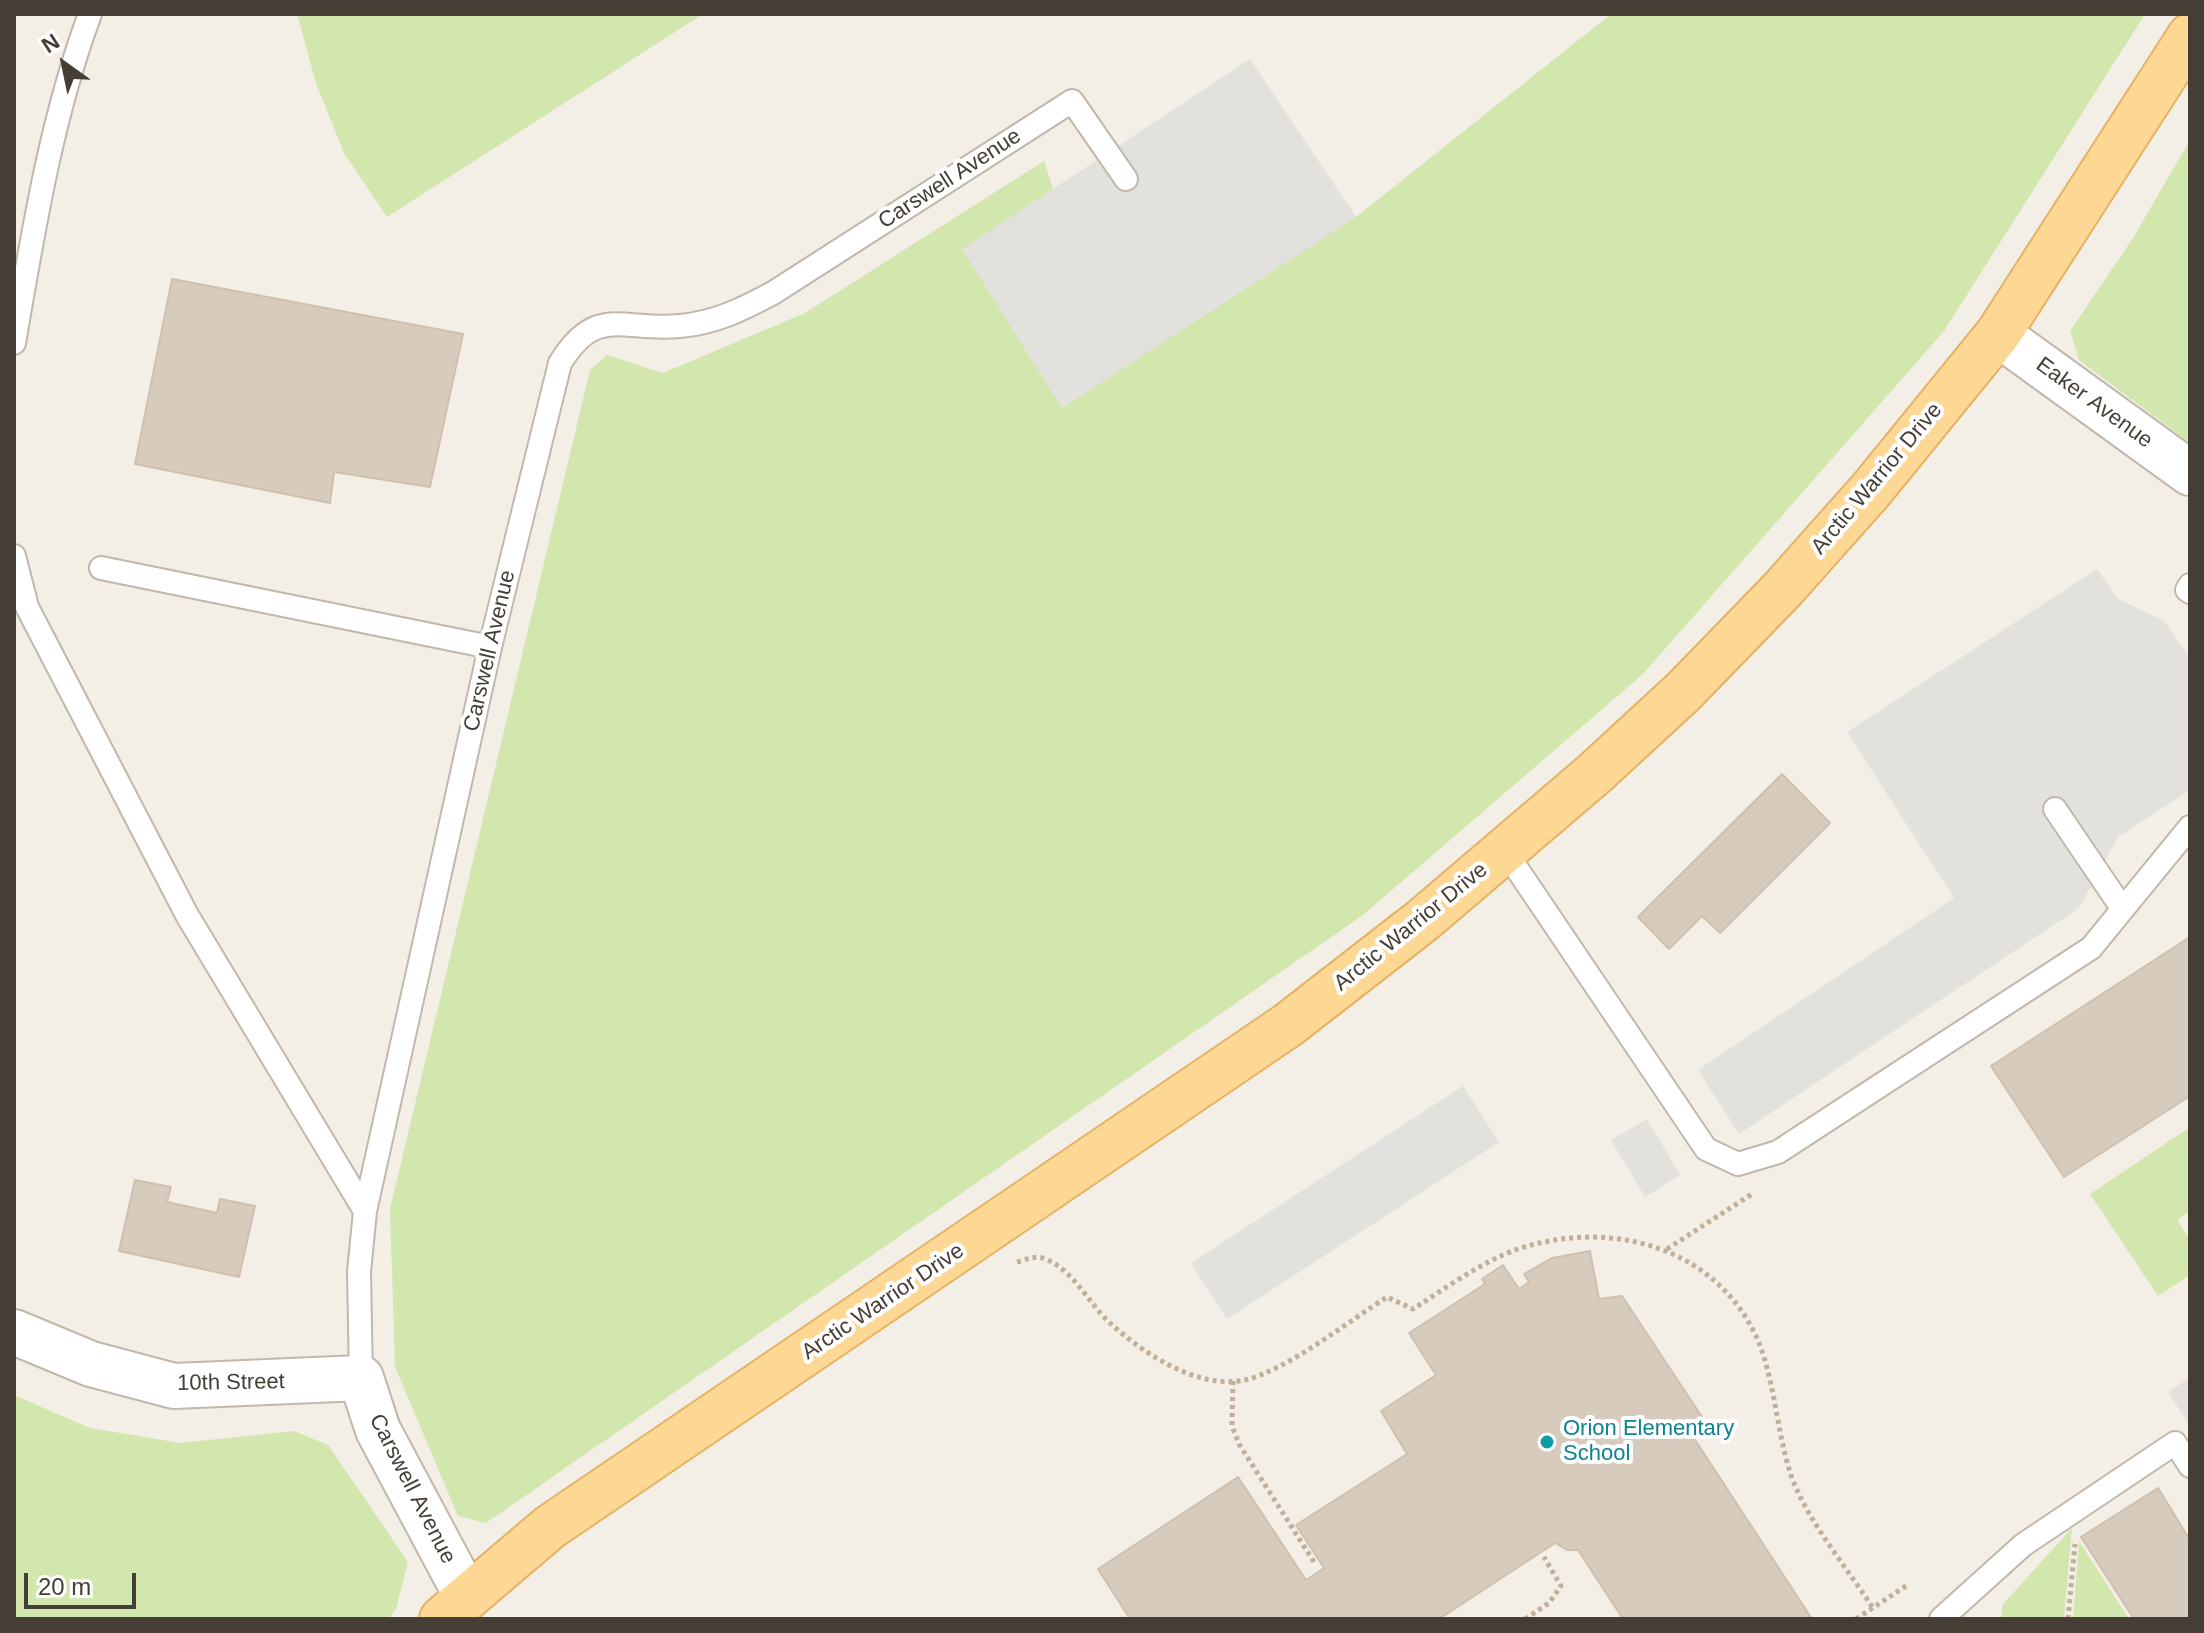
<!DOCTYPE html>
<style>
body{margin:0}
#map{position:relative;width:2204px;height:1633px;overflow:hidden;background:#f3eee6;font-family:Helvetica,sans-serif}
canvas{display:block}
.frame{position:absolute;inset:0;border:16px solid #453e35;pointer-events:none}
.north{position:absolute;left:24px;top:24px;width:80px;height:80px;-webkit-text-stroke:6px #fff;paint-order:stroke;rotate:327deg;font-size:22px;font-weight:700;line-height:32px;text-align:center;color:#453e35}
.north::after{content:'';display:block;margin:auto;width:28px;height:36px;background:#453e35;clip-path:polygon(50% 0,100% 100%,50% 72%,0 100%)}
.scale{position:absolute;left:24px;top:1573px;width:112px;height:36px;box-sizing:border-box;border:4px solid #453e35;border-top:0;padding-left:10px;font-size:24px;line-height:28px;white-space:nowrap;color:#453e35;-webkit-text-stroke:6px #fff;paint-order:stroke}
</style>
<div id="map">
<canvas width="2204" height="1633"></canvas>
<div class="frame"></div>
<div class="north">N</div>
<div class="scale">20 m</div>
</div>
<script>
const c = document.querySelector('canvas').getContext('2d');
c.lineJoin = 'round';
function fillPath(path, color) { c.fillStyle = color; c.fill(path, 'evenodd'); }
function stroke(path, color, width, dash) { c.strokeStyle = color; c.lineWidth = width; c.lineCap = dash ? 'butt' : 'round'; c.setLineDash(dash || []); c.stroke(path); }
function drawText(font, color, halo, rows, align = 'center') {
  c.font = font + ' Helvetica,sans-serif'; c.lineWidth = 8; c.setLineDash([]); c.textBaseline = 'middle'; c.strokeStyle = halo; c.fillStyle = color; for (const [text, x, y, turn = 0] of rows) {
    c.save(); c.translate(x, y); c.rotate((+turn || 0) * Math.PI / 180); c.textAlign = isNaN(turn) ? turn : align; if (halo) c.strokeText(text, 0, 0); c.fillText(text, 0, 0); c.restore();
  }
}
const green = new Path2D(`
 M297,14h406l-316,203 -43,-64 -28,-70z
 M1611,14h534l-201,317 -301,343 -280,241 -877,608 -28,-7 -63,-149 -5,-158 200,-839 17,-15 56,18 142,-60 239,-152 9,28 -91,61 394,-33z
 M2190,140v303l-111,-83 -9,-29 63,-93z
 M2190,1127v84l-13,9 13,20v35l-32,21 -68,-102z
 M14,1395l76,33 90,15 114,-12 34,14 80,117 -12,47 -8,10h-374z
 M2072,1528l-8,91h-63l2,-15z
 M2079,1541l50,78h-56z`);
const parking = new Path2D(`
 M1250,59l106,158 -294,191 -100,-159z
 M2097,569l20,29 47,23 26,37v132l-72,47 -39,71 -340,226 -41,-64 256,-172 -107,-166z
 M1463,1086l36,56 -272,177 -36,-56z
 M1647,1119l33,56 -35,22 -34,-57z
 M2190,1378v48l-22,-34z`);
const building = new Path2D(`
 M172,279l291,55 -33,153 -96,-15 -4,31 -195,-39z
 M1782,774l48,49 -110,110 -18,-17 -33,33 -31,-32z
 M2190,937v159l-126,81 -73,-111z
 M135,1180l36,7 -4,15 50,11 3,-14 35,7 -16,71 -120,-26z
 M1590,1251l9,48 23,-3 86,130 -20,3 124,190h-189l-45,-69h-11l-12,-7 -116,76h-309l-32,-50 140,-92 68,103 18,-12 -28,-43 111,-71 -26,-43 55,-36 -27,-42 76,-49 -3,-5 21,-14 16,24 10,-7 -5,-8 28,-16z
 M2158,1488l32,52v79h-56l-53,-82z`);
const path = new Path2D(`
 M1667,1249l85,-55
 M1017,1262c10,-3 19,-7 29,-3 29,13 42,44 64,64 34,31 88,67 135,57 42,-10 104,-59 142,-83l26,12c33,-21 68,-47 105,-60 93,-31 201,-2 241,94 18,45 19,107 38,147 18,40 52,81 76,118
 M1233,1381l-1,45 7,18 75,118
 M1525,1619l24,-16 12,-17 -17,-29
 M1856,1619l53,-35
 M2068,1619l7,-75`);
const service = new Path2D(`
 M14,343c19,-110 37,-224 76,-329
 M14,556l13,51 160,308 178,296
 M101,568l389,79
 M2190,585l-3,5 3,2
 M2055,809l67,99
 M1505,851l201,298 32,15 40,-12 313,-204 99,-121
 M361,1378l-2,-106 6,-61 125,-564 70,-284c37,-60 64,-31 120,-37 35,-3 63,-17 93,-33l299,-192 54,78
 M1941,1619l82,-74 152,-102 15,23`);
const minor = new Path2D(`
 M1998,334l192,139
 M14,1332l77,32 83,22 187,-8 17,52 88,165`);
const primary = new Path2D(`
 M442,1619l108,-92 738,-502 135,-105 171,-146 89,-82 99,-102 89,-100 127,-156 192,-298`);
const markers = [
 [1547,1442,8,"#0f9aa8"]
];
const streetNames = [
 ["Carswell Avenue",950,179,-33],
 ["Eaker Avenue",2094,403,36],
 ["Arctic Warrior Drive",1877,479,-50],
 ["Carswell Avenue",490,651,-77],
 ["Arctic Warrior Drive",1411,927,-39],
 ["Arctic Warrior Drive",883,1302,-34],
 ["10th Street",231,1383,-1],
 ["Carswell Avenue",412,1489,63]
];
const cultureNames = [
 ["Orion Elementary",1563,1429],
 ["School",1563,1454]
];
fillPath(green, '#d2e7ae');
fillPath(parking, '#e3e1de');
fillPath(building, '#d7cbbe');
stroke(building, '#cfc0ae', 2);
stroke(service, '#c1b7ab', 26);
stroke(minor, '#c1b7ab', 48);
stroke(primary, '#e3b264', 48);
stroke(path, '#c0af99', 5, [4, 4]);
stroke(service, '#fff', 22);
stroke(minor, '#fff', 44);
stroke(primary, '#fdd794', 44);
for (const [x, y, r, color] of markers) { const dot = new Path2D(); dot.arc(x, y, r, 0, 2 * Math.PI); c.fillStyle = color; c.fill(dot); stroke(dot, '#fff', 3); }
drawText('22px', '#453e35', '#fff', streetNames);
drawText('22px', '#0d838f', '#fff', cultureNames, 'left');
</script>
